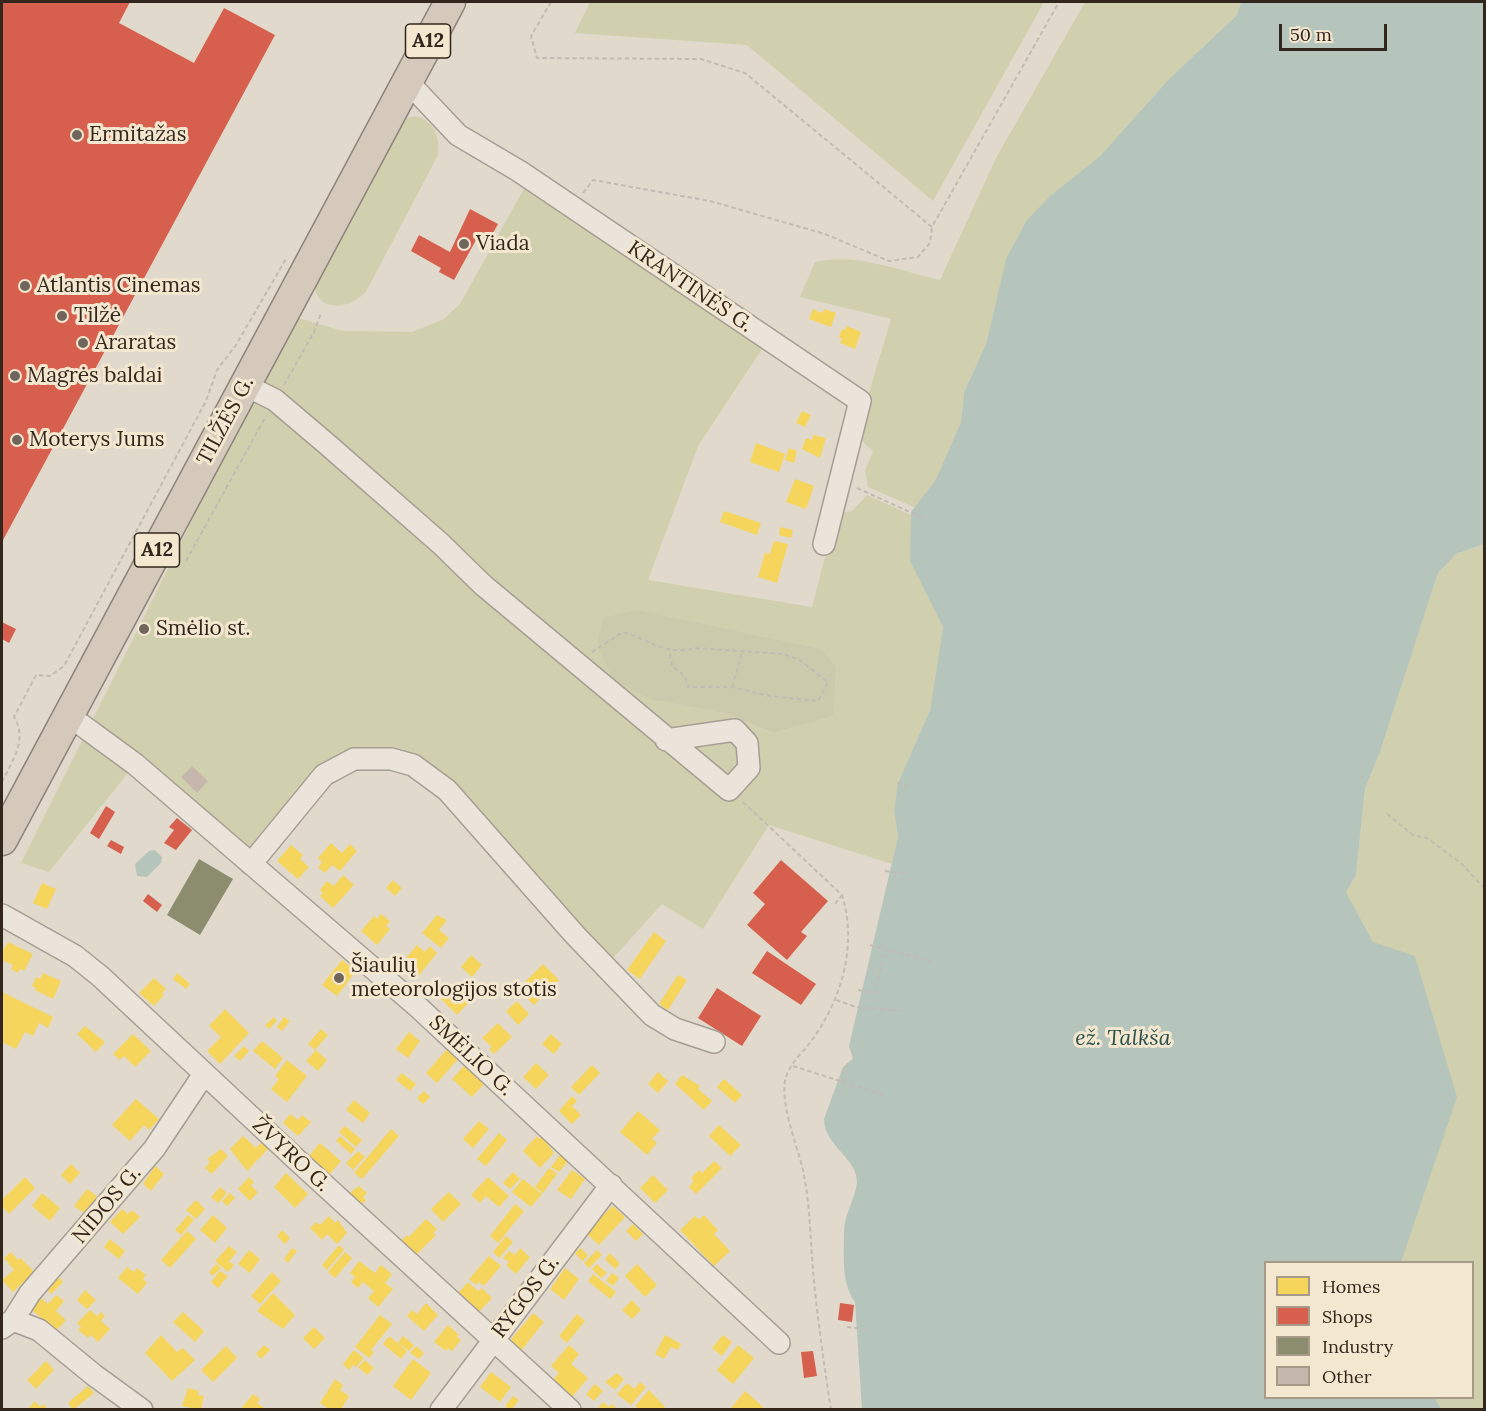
<!DOCTYPE html>
<meta charset="utf-8">
<style>
body{margin:0}
#map{position:relative;width:1486px;height:1411px;overflow:hidden;background:#e1d9cb;font-family:Lora,serif}
canvas{display:block}
.frame{position:absolute;inset:0;border:3px solid #33271d;pointer-events:none}
.legend{position:absolute;left:1264px;top:1261px;width:210px;height:138px;box-sizing:border-box;background:#f3e7d0;border:2px solid #a69a88;margin:0;padding:8px 10px;list-style:none;font-size:18px;color:#33271d}
.legend li{display:flex;align-items:center;gap:12px;height:30px}
.legend b{width:30px;border:2px solid #a69a88}
.scale{position:absolute;left:1279px;top:24px;width:108px;height:27px;box-sizing:border-box;border:3px solid #33271d;border-top:0;padding-left:8px;font-size:18px;line-height:21px;white-space:nowrap;color:#33271d;-webkit-text-stroke:4px #f3e7d0;paint-order:stroke}
</style>
<div id="map">
<canvas width="1486" height="1411"></canvas>
<div class="frame"></div>
<ul class="legend">
<li><b style="height:16px;background:#f6d55c"></b>Homes</li>
<li><b style="height:16px;background:#d6604d"></b>Shops</li>
<li><b style="height:16px;background:#8c8c6e"></b>Industry</li>
<li><b style="height:16px;background:#c5b7ac"></b>Other</li>
</ul>
<div class="scale">50 m</div>
</div>
<script>
const c = document.querySelector('canvas').getContext('2d');
c.lineJoin = 'round';
function fillPath(path, color) { c.fillStyle = color; c.fill(path, 'evenodd'); }
function stroke(path, color, width, dash) { c.strokeStyle = color; c.lineWidth = width; c.lineCap = dash ? 'butt' : 'round'; c.setLineDash(dash || []); c.stroke(path); }
function drawText(font, color, halo, rows, align = 'center') {
  c.font = font + ' Lora,serif'; c.lineWidth = 6; c.setLineDash([]); c.textBaseline = 'middle'; c.strokeStyle = halo; c.fillStyle = color; for (const [text, x, y, turn = 0] of rows) {
    c.save(); c.translate(x, y); c.rotate((+turn || 0) * Math.PI / 180); c.textAlign = isNaN(turn) ? turn : align; if (halo) c.strokeText(text, 0, 0); c.fillText(text, 0, 0); c.restore();
  }
}
const green = new Path2D(`
 M590,2h454l-111,199 -186,-156 -172,-12z
 M1085,2h156l-4,13 -68,64 -69,77 -50,40 -24,25 -20,39 -20,84 -22,48 -3,30 -26,59 -19,27 -48,-21 -3,-16 8,-20 -17,-15 35,-117 -91,-22 15,-35c40,-10 86,9 125,18l56,-122z
 M415,116c20,5 25,21 23,39l-71,135c-15,20 -51,24 -53,-7l88,-163z
 M526,185l238,161 -66,100 -50,134 164,27 24,-93 16,-3 15,-16 44,20v46l32,66 -13,83 -32,73 -4,27 4,27 -6,27 -123,-39 -66,104 -41,-25 -56,62 -193,-201 -59,-6 -103,105 -116,-100 -86,108 -28,-9 240,-481 37,-64 45,13 69,1 32,-13 16,-15zM653,700l180,16 -59,17 -50,-20z
 M1484,544v865h-43l-6,-11h37v-136h-71l-1,-3 56,-162 -110,-205 10,-17 9,-86 15,-37 58,-179 18,-19z`);
const cemetery = new Path2D(`
 M637,610l184,39 15,18 -3,49 -59,17 -50,-20 -71,-13 -40,-20 -16,-37 6,-25z`);
const water = new Path2D(`
 M1241,2h243v542l-28,10 -18,19 -58,179 -15,37 -9,86 -10,17 27,50 42,14 42,141 -56,165h-135v136h169l6,11h-579l-7,-107c-14,-19 -11,-48 -11,-70 0,-17 11,-33 13,-49 1,-25 -33,-37 -33,-64l19,-52 10,-8 -4,-13 49,-209 -4,-27 4,-27 32,-73 13,-83 -33,-66 1,-49 24,-31 26,-59 3,-30 22,-48 20,-85 20,-38 24,-25 50,-40 69,-77 68,-64z
 M155,850l7,7 -1,6 -14,14 -10,-1 -2,-12 14,-13z`);
const homes = new Path2D(`
 M813,309l9,4 2,-4 12,4 -5,14 -22,-8z
 M847,326l14,6 -6,17 -15,-6 2,-4 -3,-2 3,-8 3,1z
 M802,411l9,4 -6,12 -9,-4z
 M813,435l13,3 -6,20 -18,-9 4,-11 6,2z
 M756,443l29,11 -6,18 -29,-10z
 M789,448l8,3 -3,12 -9,-3z
 M795,479l19,7 -8,23 -20,-7z
 M724,511l37,12 -4,12 -37,-13z
 M780,527l13,3 -2,8 -12,-3z
 M774,541l14,3 -11,39 -19,-6 7,-24 5,1z
 M331,843l11,10 8,-9 7,7 -17,20 -8,-6 -7,8 -7,-6 4,-5 -4,-4z
 M291,845l12,10 -3,4 9,8 -11,12 -21,-18z
 M343,875l11,10 -21,23 -13,-12 3,-3 -3,-3 7,-9 7,5z
 M393,880l9,8 -7,8 -9,-8z
 M42,883l14,6 -9,20 -14,-6z
 M381,914l9,7 -4,5 4,3 -13,16 -16,-14 13,-15 3,3z
 M437,915l10,5 -8,10 10,8 -8,10 -19,-15z
 M654,932l12,9 -26,38 -13,-9z
 M8,942l25,12 -9,17 -4,-2 -2,4 -7,-4 2,-4 -11,-5v-8z
 M417,945l8,7 5,-6 7,7 -21,26 -16,-14z
 M471,955l11,10 -10,12 -11,-10z
 M342,960l14,11 -19,25 -15,-11z
 M543,964l16,16 -25,25 -16,-16z
 M43,973l18,8 -8,18 -18,-9 1,-2 -4,-2 4,-9 4,2z
 M177,973l13,11 -4,5 -13,-10z
 M678,975l9,5 -19,30 -9,-6z
 M154,978l12,11 -4,4 2,2 -10,11 -15,-13z
 M457,987l14,13 -14,15 -16,-16 9,-10 3,2z
 M2,992l51,25 -5,11 -9,-5 -6,13 -8,-4 -9,17 -14,-7z
 M517,1001l12,13 -11,11 -12,-14z
 M225,1009l24,24 -29,31 -13,-13 14,-14 -12,-11z
 M274,1017l3,4 -8,8 -4,-4z
 M284,1017l6,4 -8,10 -5,-4z
 M498,1023l14,14 -18,17 -5,-5 3,-2 -10,-9z
 M85,1026l20,16 -9,10 -19,-18z
 M321,1029l7,6 -13,15 -7,-6z
 M409,1032l11,9 -12,17 -12,-9z
 M133,1034l18,17 -16,16 -11,-11 -4,4 -7,-6z
 M551,1034l11,10 -8,10 -12,-10z
 M262,1041l21,17 -8,11 -22,-18z
 M244,1046l5,5 -9,10 -6,-5z
 M447,1049l11,10 -21,24 -11,-10z
 M316,1050l11,10 -9,11 -12,-10z
 M287,1060l20,16 -20,26 -16,-13 8,-10 -4,-3z
 M536,1063l13,12 -13,14 -13,-12z
 M592,1065l8,8 -21,22 -8,-8z
 M464,1066l20,18 -12,13 -20,-18z
 M658,1072l10,9 -10,12 -10,-9z
 M402,1073l14,11 -6,7 -14,-11z
 M682,1075l18,11 -2,3 14,12 -8,9 -29,-26z
 M724,1079l18,16 -7,8 -18,-16z
 M424,1091l6,6 -7,7 -6,-6z
 M572,1096l5,5 -5,5 9,9 -9,9 -13,-13z
 M136,1099l23,20 -10,11 -5,-5 -14,16 -18,-16z
 M354,1100l16,13 -7,10 -17,-13z
 M638,1111l22,19 -8,9 5,4 -10,12 -27,-23z
 M290,1114l8,6 4,-5 9,7 -13,14 -15,-13z
 M479,1121l10,8 -16,19 -10,-9z
 M719,1125l22,20 -11,11 -21,-20z
 M345,1126l17,14 -6,7 -17,-15z
 M391,1129l8,7 -37,43 -8,-6z
 M499,1133l8,7 -21,26 -9,-7z
 M243,1136l13,12 7,-7 7,6 -23,24 -17,-22z
 M340,1136l15,13 -4,5 -15,-13z
 M537,1136l2,3 3,-3 12,17 -14,15 -17,-17z
 M320,1143l21,18 -12,14 -21,-18z
 M221,1149l7,7 -16,18 -7,-6 5,-6 -3,-3z
 M358,1151l7,6 -12,13 -7,-7z
 M560,1155l8,6 -9,11 -8,-5z
 M714,1161l8,7 -26,26 -7,-7 5,-6 -3,-3 8,-8 3,3z
 M71,1164l9,9 -10,11 -9,-9z
 M155,1166l9,8 -13,17 -8,-7z
 M549,1168l8,6 -14,19 -8,-6z
 M572,1170l13,9 -14,20 -14,-9z
 M513,1172l7,7 -10,10 -7,-6z
 M286,1173l22,21 -13,14 -21,-21z
 M653,1175l15,15 -13,13 -15,-15z
 M25,1177l10,11 -26,26 -7,-8v-6z
 M249,1177l5,5 -3,4 7,6 -8,9 -12,-12z
 M488,1177l21,19 -10,11 -13,-11 -6,7 -9,-8z
 M523,1179l19,15 -11,13 -19,-15z
 M359,1186l8,7 -4,4 3,3 -10,10 -12,-13z
 M220,1187l7,6 -9,10 -7,-6z
 M87,1189l15,11 -12,17 -16,-11z
 M449,1192l12,12 -18,18 -12,-13z
 M42,1193l18,15 -10,13 -18,-15z
 M230,1193l5,5 -8,8 -5,-5z
 M196,1200l9,9 -9,10 -10,-9z
 M515,1204l9,7 -26,32 -8,-7z
 M613,1206l12,11 -26,28 -12,-11 6,-6 -2,-2z
 M122,1209l6,5 4,-4 8,7 -17,17 -13,-12z
 M188,1215l6,5 -13,15 -6,-5z
 M213,1215l14,13 -12,15 -15,-13z
 M704,1215l14,15 -4,4 16,17 -16,15 -34,-36 15,-14 4,4z
 M329,1216l6,7 3,-3 9,13 -10,11 -10,-10 -5,6 -12,-12 6,-6 4,3z
 M426,1219l11,10 -4,4 3,2 -20,20 -15,-14 6,-6 2,2z
 M633,1224l10,10 -7,7 -10,-10z
 M282,1230l8,8 -5,6 -8,-8z
 M187,1231l9,8 -26,29 -9,-8z
 M506,1236l7,6 -14,16 -6,-6z
 M110,1239l15,12 -6,8 -15,-12z
 M339,1245l5,5 -17,20 -5,-5z
 M229,1246l8,6 -8,9 5,4 -6,7 -13,-11z
 M292,1248l5,3 -9,12 -4,-4z
 M520,1248l10,9 -14,17 -10,-9 3,-3 -6,-4 6,-7 6,4z
 M581,1248l7,8 -6,5 -7,-8z
 M249,1250l11,9 -10,14 -12,-9z
 M597,1250l5,5 -13,13 -5,-5z
 M11,1252l7,8 3,-2 13,14 -21,20 -11,-12 12,-10 -10,-12z
 M345,1252l7,6 -17,20 -7,-6z
 M610,1253l10,11 -5,5 -10,-10z
 M489,1256l12,10 -17,20 -5,-4 -3,3 -7,-6z
 M359,1261l16,12 6,-8 11,9 -7,9 8,6 -15,18 -10,-9 6,-7 -11,-9 -5,6 -7,-6 4,-5 -5,-4z
 M216,1264l5,4 -8,8 -4,-4z
 M597,1264l10,9 -6,5 -9,-9z
 M637,1264l20,21 -12,12 -20,-21z
 M127,1267l7,5 3,-4 9,7 -3,4 4,4 -9,11 -20,-16z
 M565,1268l14,11 -15,21 -14,-11z
 M220,1271l8,5 -10,12 -7,-6z
 M272,1272l9,9 -21,23 -9,-8z
 M55,1273l8,9 -12,12 -8,-9z
 M612,1273l7,5 -6,8 -7,-5z
 M593,1274l23,18 -6,7 -22,-18z
 M468,1282l10,9 4,-3 10,10 -14,15 -21,-19z
 M85,1290l11,10 -9,9 -10,-9z
 M273,1293l22,22 -12,14 -26,-18z
 M56,1295l8,6 -8,10 10,9 -10,11 -25,-22 10,-11 7,6z
 M632,1300l9,10 -9,9 -10,-9z
 M426,1303l12,12 -14,16 -17,-15 5,-6 5,4z
 M90,1310l7,6 4,-4 4,4 -4,5 9,8 -12,13 -7,-7 -3,3 -10,-8 3,-3 -4,-4z
 M183,1312l21,19 -9,11 -22,-20z
 M533,1313l11,9 -24,30 -12,-9z
 M577,1314l8,7 -18,22 -8,-7z
 M380,1315l12,9 -21,26 3,2 -5,6 -14,-11z
 M448,1325l11,10 -2,2 4,3 -9,11 -4,-3 -2,3 -12,-9z
 M314,1327l11,11 -11,11 -11,-11z
 M161,1335l16,17 6,-4 12,12 -23,21 -27,-28z
 M665,1335l16,9 -3,6 -7,-3 -7,12 -9,-5z
 M723,1335l9,7 -10,14 -10,-8z
 M389,1336l18,15 -6,8 -18,-15z
 M403,1336l11,9 -5,6 -11,-8z
 M264,1345l6,5 -9,9 -5,-5z
 M569,1345l10,9 -8,10 17,14 -16,19 -20,-16 7,-8 -8,-7z
 M738,1345l16,13 -21,26 -16,-14z
 M226,1346l11,12 -24,24 -12,-12z
 M416,1346l8,7 -5,6 -9,-6z
 M354,1350l10,8 -8,9 -3,-2 -4,5 -6,-6z
 M413,1359l18,14 -20,27 -18,-14z
 M365,1360l9,8 -7,7 -9,-8z
 M46,1361l8,9 -18,19 -9,-9z
 M491,1372l20,15 -11,15 -20,-15z
 M617,1373l7,6 -9,11 -10,-8z
 M335,1379l8,6 -3,5 9,6 -8,14h-11l-10,-7z
 M640,1382l6,5 -15,18 -14,-11 10,-11 7,6z
 M595,1384l8,7 -9,10 -8,-7z
 M88,1386l6,7 -21,17 -5,-7z
 M188,1388l11,3 -1,4 6,1 -3,14 -19,-4z
 M649,1390l16,17 -2,3h-24l-4,-4z
 M745,1391l18,16 -2,3 -30,-2z
 M253,1394l7,5 -3,4 10,7h-27z
 M513,1396l6,4 -8,10 -6,-4z
 M35,1401l5,6 3,-3 6,6h-22z
 M603,1402l6,5 3,-3 6,6h-21z`);
const shops = new Path2D(`
 M2,2h128l-11,21 75,40 30,-55 51,27 -273,507z
 M470,209l28,15 -12,22 -10,-6 -22,40 -15,-8 2,-4 -30,-17 8,-16 31,17z
 M2,622l14,7 -7,14 -7,-4z
 M106,806l9,6 -16,27 -9,-6z
 M177,818l15,12 -16,20 -12,-7 10,-13 -5,-3z
 M111,840l13,7 -3,7 -14,-8z
 M781,860l47,41 -27,31 6,4 -20,24 -40,-35 18,-21 -12,-11z
 M148,894l14,11 -5,7 -14,-11z
 M767,951l49,33 -15,21 -49,-32z
 M717,988l44,28 -19,30 -44,-28z
 M840,1303l14,2 -2,17 -14,-2z
 M813,1351l4,25 -13,2 -3,-26z`);
const industry = new Path2D(`
 M199,859l34,20 -33,56 -33,-20z`);
const building = new Path2D(`
 M192,766l16,15 -11,12 -16,-16z`);
const path = new Path2D(`
 M551,2l-20,34 6,22 164,1 44,14 187,154 127,-225
 M583,193l10,-13 117,21 115,33 64,27 29,-4 12,-14 2,-16
 M284,385l30,-53 7,-19
 M857,488l68,31
 M186,561l80,-145
 M592,652l31,-20c27,8 42,24 73,16l87,6 15,5 30,23 -10,19 -49,-5 -37,-9h-44l-3,-11 -13,-10 -3,-17
 M732,687l10,-34
 M2,782c10,-21 26,-42 12,-65l22,-42 14,1 14,-10 142,-265 11,-31 19,-25 51,-88
 M897,783l13,4
 M743,802l99,93c16,51 -1,107 -33,149 -8,10 -19,20 -23,33 -7,23 10,66 16,89 8,33 8,70 11,104 4,47 11,93 18,140
 M1387,814l26,21 14,3 35,26 22,24
 M885,871l20,2 1,-4
 M835,904l7,-9
 M870,945l61,16
 M858,990l16,3 12,-44
 M836,1000l20,7 47,4
 M793,1066l91,29
 M843,1082l5,-19
 M847,1327l20,2`);
const minor = new Path2D(`
 M407,81l51,54 61,36 341,230 -36,143
 M245,385l30,15 53,45 113,99 42,41 246,205 20,-22 -2,-25 -12,-13 -69,10
 M68,715l67,49 283,243 361,336
 M251,864l73,-89 30,-16h37l22,6 34,25 128,145 77,80 23,14 39,13
 M2,915l73,41 25,20 197,184 273,250
 M13,1320l26,10 55,45 48,35
 M2,1328l11,-8 17,-27 124,-144 50,-75
 M441,1410l170,-225`);
const highway = new Path2D(`
 M2,840l448,-838`);
const markers = [
 [77,135,6,"#70655a"],
 [464,244,6,"#70655a"],
 [25,286,6,"#70655a"],
 [62,316,6,"#70655a"],
 [83,343,6,"#70655a"],
 [15,376,6,"#70655a"],
 [17,440,6,"#70655a"],
 [144,629,6,"#70655a"],
 [339,978,6,"#70655a"]
];
const shields = [
 [428,41,45],
 [157,550,45]
];
const shieldNames = [
 ["A12",428,41],
 ["A12",157,550]
];
const poiNames = [
 ["Ermitažas",89,135],
 ["Viada",476,244],
 ["Atlantis Cinemas",37,286],
 ["Tilžė",74,316],
 ["Araratas",95,343],
 ["Magrės baldai",27,376],
 ["Moterys Jums",29,440],
 ["Smėlio st.",156,629],
 ["Šiaulių",351,966],
 ["meteorologijos stotis",351,990]
];
const streetNames = [
 ["KRANTINĖS G.",690,287,34],
 ["TILŽĖS G.",226,421,-62],
 ["SMĖLIO G.",471,1056,43],
 ["ŽVYRO G.",291,1155,43],
 ["NIDOS G.",107,1205,-50],
 ["RYGOS G.",526,1297,-53]
];
const waterNames = [
 ["ež. Talkša",1123,1039]
];
fillPath(green, '#d1d0ae');
fillPath(cemetery, '#cccaad');
fillPath(water, '#b6c5bb');
fillPath(homes, '#f6d55c');
fillPath(shops, '#d6604d');
fillPath(industry, '#8c8c6e');
fillPath(building, '#c5b7ac');
stroke(minor, '#a69e94', 24);
stroke(highway, '#8c847b', 33);
stroke(path, '#c2bbb3', 2, [4.5, 3]);
stroke(minor, '#eae4db', 21);
stroke(highway, '#d4c9bb', 30);
for (const [x, y, r, color] of markers) { const dot = new Path2D(); dot.arc(x, y, r, 0, 2 * Math.PI); c.fillStyle = color; c.fill(dot); stroke(dot, '#f3e7d0', 2); }
for (const [x, y, w] of shields) { const box = new Path2D(); box.roundRect(x - w / 2, y - 17, w, 34, 4.5); c.fillStyle = '#f3e7d0'; c.fill(box); stroke(box, '#33271d', 1.5); }
drawText('bold 20px', '#33271d', null, shieldNames);
drawText('21px', '#33271d', '#f3e7d0', poiNames, 'left');
drawText('21px', '#33271d', '#f3e7d0', streetNames);
drawText('italic 22px', '#2d524e', '#f3e7d0', waterNames);
</script>
